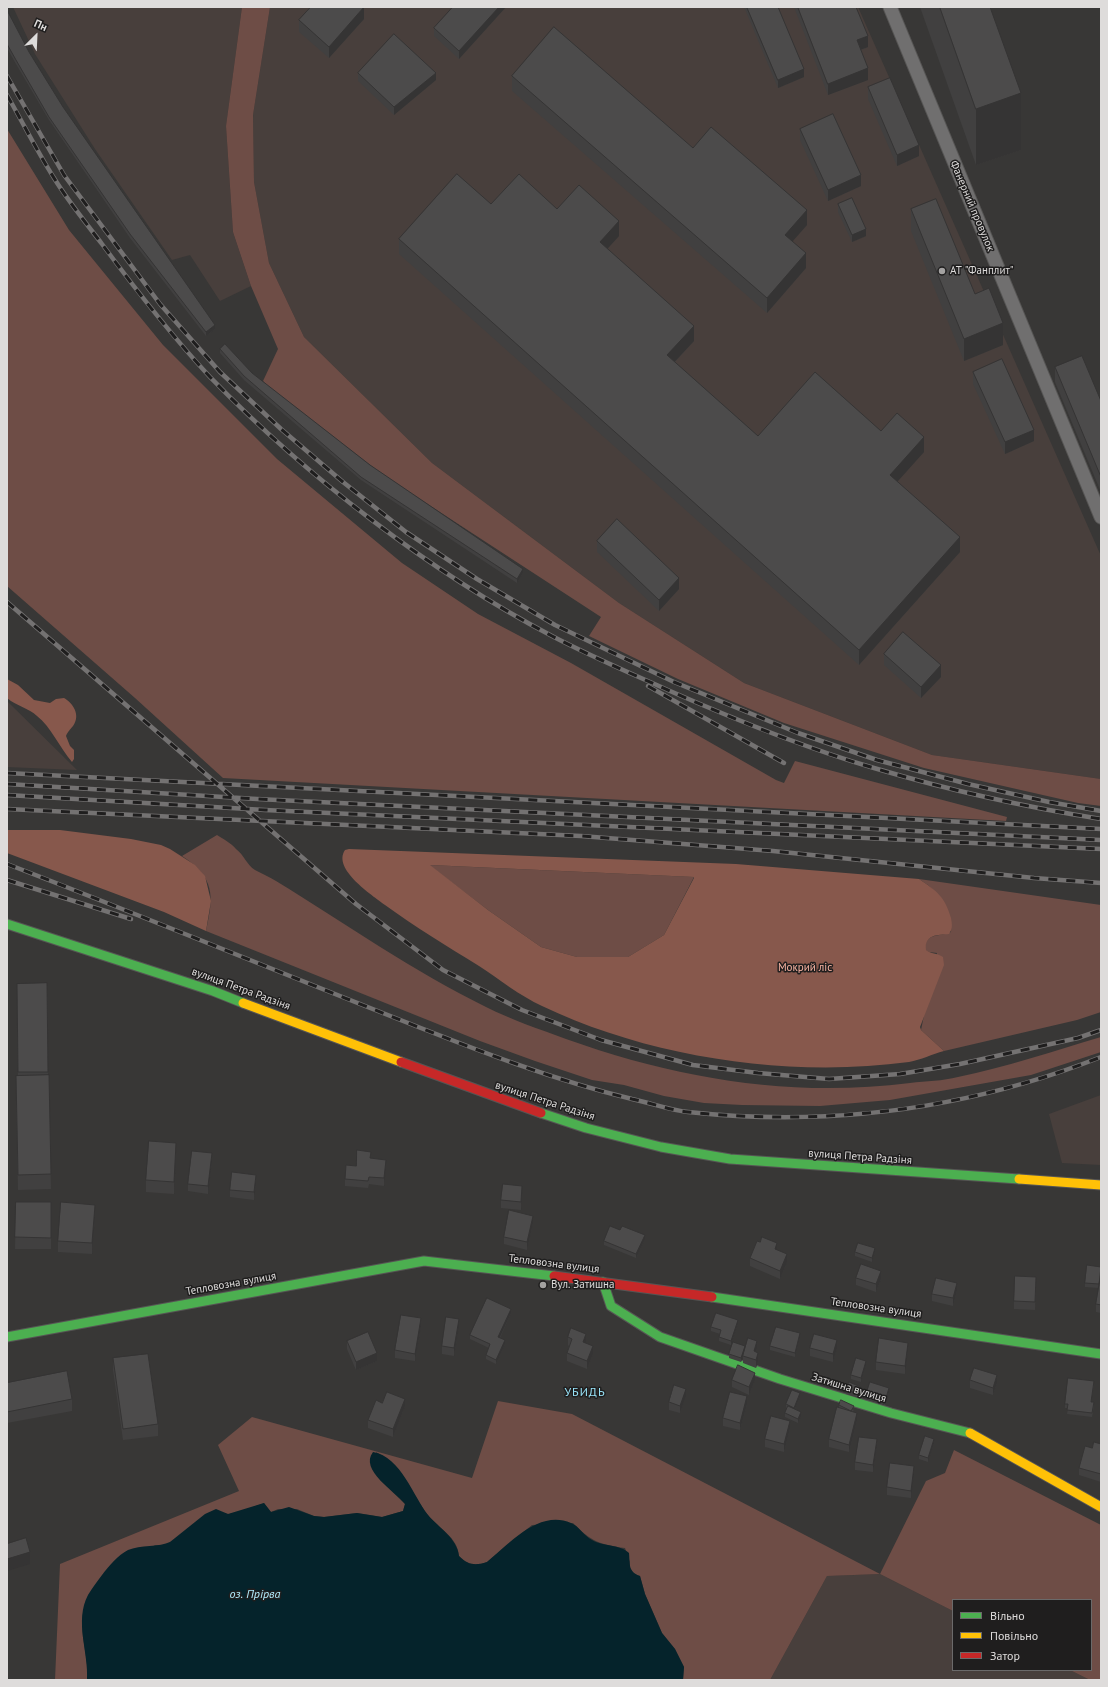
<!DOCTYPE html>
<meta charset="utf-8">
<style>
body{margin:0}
#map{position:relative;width:1108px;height:1687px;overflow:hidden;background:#383736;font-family:"PT Sans",sans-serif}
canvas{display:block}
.frame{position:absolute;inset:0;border:8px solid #dedcdb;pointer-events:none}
.legend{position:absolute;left:952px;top:1599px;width:140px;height:72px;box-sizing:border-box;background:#1f1e1e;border:1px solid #6b6a6a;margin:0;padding:5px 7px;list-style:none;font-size:12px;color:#dedcdb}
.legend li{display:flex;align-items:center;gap:8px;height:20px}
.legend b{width:20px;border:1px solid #6b6a6a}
.north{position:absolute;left:16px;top:16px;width:40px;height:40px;-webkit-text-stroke:3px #1f1e1e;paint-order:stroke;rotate:24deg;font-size:11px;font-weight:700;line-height:16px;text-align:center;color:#dedcdb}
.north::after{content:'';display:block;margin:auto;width:14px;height:18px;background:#dedcdb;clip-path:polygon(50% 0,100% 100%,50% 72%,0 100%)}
</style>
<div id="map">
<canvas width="1108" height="1687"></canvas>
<div class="frame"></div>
<ul class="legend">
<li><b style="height:5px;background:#4caf50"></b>Вільно</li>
<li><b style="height:5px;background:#ffc107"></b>Повільно</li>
<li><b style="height:5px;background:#c62828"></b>Затор</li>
</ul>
<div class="north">Пн</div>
</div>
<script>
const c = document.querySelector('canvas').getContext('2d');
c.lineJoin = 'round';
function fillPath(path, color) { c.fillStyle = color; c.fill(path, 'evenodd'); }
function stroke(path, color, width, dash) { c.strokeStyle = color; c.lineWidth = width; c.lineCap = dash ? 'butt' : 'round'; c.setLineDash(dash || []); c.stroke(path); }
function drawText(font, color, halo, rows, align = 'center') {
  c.font = font + ' "PT Sans",sans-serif'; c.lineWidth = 3; c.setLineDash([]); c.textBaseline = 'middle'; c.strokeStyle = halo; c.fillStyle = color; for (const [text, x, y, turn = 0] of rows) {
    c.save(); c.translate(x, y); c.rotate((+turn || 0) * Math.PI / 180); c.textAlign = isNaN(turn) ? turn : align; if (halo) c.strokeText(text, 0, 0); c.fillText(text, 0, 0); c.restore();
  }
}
const built = new Path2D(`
 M13,7h229l-16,119 7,106 18,54 -31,15 -30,-46 -18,5 -77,-111 -60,-95z
 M270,7h588l243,549v223l-169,-24 -188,-72 -125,-80 -187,-140 -128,-126 -35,-74 -15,-81 -1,-67z
 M7,701l70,69 -70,-3z
 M1101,1095v70l-39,-2 -13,-49z
 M880,1574l73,37v59h117l20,10h-320l57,-104z`);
const green = new Path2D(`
 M242,7h28l-17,108 1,67 15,81 35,74 128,126 187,140 125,80 188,72 169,24v27l-23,-3 -154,-35 -140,-45 -106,-44 -89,-43 12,-19 -215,-140 -113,-83 -10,-13 15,-32 -27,-63 -18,-54 -7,-106z
 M7,129l62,101 94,115 114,114 125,104 76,51 93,49 205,117 8,3 11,-22 212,56 -1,4 -783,-43 -88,-80 -128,-112z
 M217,835c6,4 14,8 19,14 8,6 11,16 19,21 7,4 15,7 21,11 70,43 137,90 210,126 26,13 53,22 80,32 112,40 226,59 344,44 16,-2 33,-2 48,-6 48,-10 96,-26 143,-40v15l-70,23 -141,25 -70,6 -78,-1 -38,-2 -40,-7 -40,-11 -32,-5 -57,-19 -55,-20 -274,-110c8,-36 9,-53 -24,-75z
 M429,865l265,12 -30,58 -36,22h-51l-36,-10 -53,-37z
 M919,879l182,26v107l-24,8 -133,31 -23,-21 16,-77 -8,-1 -4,-2c-1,-18 16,-13 26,-18 2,-12 -11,-35 -19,-43 -3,-4 -9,-7 -13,-10z
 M498,1401l74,13 308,160 46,-93 19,-8 9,-23 147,75v155h-11l-20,-10h21v-70h-138v11l-73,-37 -53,2 -57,104h-87l1,-13 -9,-18 -13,-16 -17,-39 -5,-18 -6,-2 -4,-5v-7l-5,-14c-24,-3 -35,-7 -52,-25l-41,2 -45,37c-12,4 -19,3 -28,-6 -1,-19 -21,-28 -31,-41 -18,-23 -23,-48 -52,-63l4,28 25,24 -2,7 -21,6 -25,-4 -33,4 -10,-1 -17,-7h-19l-7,3 -7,-9c-13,4 -28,14 -41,10l-58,32h-10l-67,51c-3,9 -6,18 -6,28 0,18 7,37 5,56h-32l5,-116 179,-73 -21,-46 34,-28 220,61z`);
const forest = new Path2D(`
 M7,679l11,6 16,15 16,3 6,-4 8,-1c9,5 17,17 9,28 -3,4 -5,5 -7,10l4,10 4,4v9l-2,3c-12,-14 -21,-35 -35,-46 -8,-8 -21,-10 -30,-18z
 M7,830h53l71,9 30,6 9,4 25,16 10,11 6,25 -5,30 -42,-19 -157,-59z
 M349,849l387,15 183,15c18,12 26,18 32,39 1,6 2,11 -2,16 -11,1 -25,0 -23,16 5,4 11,3 17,7l1,8 -24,62 1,3 23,21c-12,3 -23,9 -35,11 -120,16 -258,-4 -367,-56 -22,-10 -43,-27 -63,-40 -32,-20 -64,-39 -94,-61 -13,-10 -53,-36 -40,-55zM430,865l264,12v1l-30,57 -36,22h-51l-36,-10 -53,-37z`);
const water = new Path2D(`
 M373,1452c28,5 40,44 55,63 11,13 29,23 31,41 9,9 16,10 28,6 22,-18 52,-53 84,-39 8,3 13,13 21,17 12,7 28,4 37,13 1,11 -1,19 11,23l5,18 17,39 13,16 9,18 -1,13h-596c2,-27 -13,-59 1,-85 4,-7 9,-13 14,-20 7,-9 16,-20 26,-25 12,-5 32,-3 42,-8l35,-28 11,-5 12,5 36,-11 7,9 18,-5 25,9 10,1 33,-4 25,4 21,-6 2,-7c-10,-13 -46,-34 -32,-52z`);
const street = new Path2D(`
 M890,7l211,510`);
const fast = new Path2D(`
 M7,924l206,67 30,12
 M541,1113l45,15 75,19 69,12 289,20
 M603,1282l8,24 49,31 120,42 111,34 79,20
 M712,1297l389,57
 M7,1337l417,-76 130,15`);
const slow = new Path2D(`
 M243,1003l158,59
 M1019,1179l82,6
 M970,1433l131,74`);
const jam = new Path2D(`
 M401,1062l140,51
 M554,1276l158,21`);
const rail = new Path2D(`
 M7,76l57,99 96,129 60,68 61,57 62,53 63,50 71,47 78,46 119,57 124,51 79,27 91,24 81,18 52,9
 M7,95c16,28 30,56 47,83 14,23 32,45 48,66 34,46 69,91 108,133 96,99 220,195 342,259 38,20 78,37 118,55 66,29 135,57 204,77 74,22 151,39 227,51
 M7,602l349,302 87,66 79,40 79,30 92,25 65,8 71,6 71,-5 60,-10 118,-26 23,-8
 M648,686l136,77
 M7,773l1094,56
 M7,784l250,15 844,41
 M7,795l258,15 836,39
 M7,809l574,27 192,15 261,27 67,5
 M7,864c133,51 264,105 396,157 76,30 150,59 229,78 19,4 38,11 56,13 141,15 281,-3 413,-55
 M7,880l124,39`);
const wall = new Path2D(`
 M506,7l-47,52 -25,-23v-8z
 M744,7h34l26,70 -26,11z
 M794,7h62l12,40 -7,3 7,30 -40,15z
 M920,7h70l31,143 -45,15z
 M7,10l22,42 34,55 152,222 -9,7 -76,-98 -81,-118 -33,-56 -9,-16z
 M364,19l-35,39 -30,-26v-12z
 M358,73l78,7 -42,35 -36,-34z
 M512,76l295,149 -15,16 14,27 -39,45 -255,-222z
 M868,87l51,69 -22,10 -29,-67z
 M800,129l61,57 -33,15 -28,-61z
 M491,204l66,5 62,27 -12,13 87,92 -19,21 83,74 123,-5 43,21 -27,29 63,71 -101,113 -460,-411v-15z
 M838,204l28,32 -14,6 -14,-30z
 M911,209l92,136 -39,16 -53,-130z
 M220,349l150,116 153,108 -6,10 -156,-103 -117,-100 -24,-27z
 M1055,367l46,34v91l-46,-110z
 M973,372l61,69 -29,13 -32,-70z
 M597,541l82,48 -20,22 -62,-59z
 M884,654l57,23 -20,21 -37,-33z
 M47,983l1,92 3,114 -33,1 -2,-99 2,-15 -1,-92z
 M176,1155l-2,39 -28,-2v-12z
 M371,1158l15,9 -2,19 -15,-2 -1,4 -23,-2v-7l11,-13z
 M212,1161l-4,33 -20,-3v-7z
 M256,1183l-2,17 -24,-3v-7z
 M522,1193l-1,17 -20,-2v-8z
 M16,1202h35v47h-36z
 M95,1216l-3,38 -34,-2v-11z
 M533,1223l-6,27 -23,-6v-7z
 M620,1230l25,9 -9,19 -32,-13v-4z
 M777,1250l10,12 -7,17 -30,-13v-8z
 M855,1252h20l-3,10 -17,-6z
 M1101,1270l-2,18 2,-7v32l-5,-1v-8l3,-16 -14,-1v-4z
 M1036,1277l-1,33 -21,-1v-8z
 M856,1278l25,1 -5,13 -20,-7z
 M957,1290l-4,16 -21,-5v-7z
 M511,1313l-11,25 5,6 -9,20 -10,-5v-4l3,-7 -19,-9v-4z
 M738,1324l-7,21 -12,-4v-4l1,-3 -9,-3v-4z
 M421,1326l-6,35 -20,-3v-8z
 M459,1327l-5,29 -12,-2v-8z
 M568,1337l18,5v2l7,10 -6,15 -20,-8v-8l2,-7 -1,-1z
 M800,1337l-5,20 -25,-7v-4z
 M347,1341l30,20 -21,9 -9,-21z
 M757,1348l-1,4 2,9 -2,7 -13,-5v-7l-2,6 -12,-4v-4l16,-5z
 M810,1348h27l-4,14 -23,-6z
 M908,1350l-3,24 -29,-4v-8z
 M113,1358l45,66v12l-35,4 -10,-70z
 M866,1365l-5,17 -10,-3v-4z
 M732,1380h23l-6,15 -17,-8z
 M970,1380l27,3 -4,12 -23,-7z
 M7,1383l65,16v12l-65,12z
 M1094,1385l-3,17 3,4 -2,11 -25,-3 1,-6h-3v-4z
 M846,1390h15l-2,8 -13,-4z
 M889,1392l-4,13 -19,-6v-4z
 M686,1396l-6,17 -11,-3v-8z
 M800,1397l-5,12 6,7 -3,7 -13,-6v-4l2,-5h-1v-4z
 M382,1403l23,3 -12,31 -25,-9v-8z
 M747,1404l-7,26 -17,-4v-8z
 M839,1405l15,5 -1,1 4,9 -8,32 -20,-5v-8l10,-31z
 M790,1428l-6,24 -19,-5v-8z
 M934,1443l-6,19 -9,-3v-4z
 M1101,1444v38l-22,-7v-7l13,-20z
 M877,1447l-4,25 -18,-2v-8z
 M914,1474l-3,24 -24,-3v-8z`);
const shadedWall = new Path2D(`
 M364,7v12l-35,39v-11z
 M499,7h7l-47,52v-8z
 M868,36v11l-11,4v-11z
 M868,68v12l-40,15v-11z
 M804,69v8l-26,11v-8z
 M436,73v7l-42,35v-8z
 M1021,93v57l-45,15v-56z
 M919,145v11l-22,10v-11z
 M861,175v11l-33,15v-11z
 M807,210v15l-22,25v-15z
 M619,221v15l-19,21v-15z
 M866,229v7l-14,6v-7z
 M806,253v15l-39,45v-15z
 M1003,323v22l-39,16v-22z
 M215,325v4l-9,7v-4z
 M694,326v15l-27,29v-15z
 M1034,430v11l-29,13v-12z
 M924,437v15l-34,38v-15z
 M960,537v15l-101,113v-15z
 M523,569v4l-6,10v-4z
 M679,578v11l-20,22v-11z
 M941,665v12l-20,21v-11z
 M176,1143v12l-2,39v-12z
 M212,1153v8l-4,33v-8z
 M386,1160v7l-2,19v-8z
 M256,1175v8l-2,17v-8z
 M522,1186v7l-1,17v-8z
 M95,1205v11l-3,38v-11z
 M533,1216v7l-6,27v-8z
 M645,1235v4l-9,19v-4z
 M777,1243v8l-2,-2z
 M875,1248v4l-3,10v-4z
 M787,1254v8l-7,17v-8z
 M881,1271v8l-5,13v-8z
 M957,1283v7l-4,16v-8z
 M511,1309v4l-13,28v-4z
 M421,1318v8l-6,35v-7z
 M459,1319v8l-5,29v-8z
 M738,1320v4l-7,21v-4z
 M800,1333v4l-5,20v-4z
 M586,1334v8l-3,8v-8z
 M505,1340v4l-9,20v-4z
 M837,1340v8l-4,14v-8z
 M757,1341v7l-3,11v-8z
 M908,1343v7l-3,24v-8z
 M593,1346v8l-6,15v-8z
 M745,1346v4l-4,12v-4z
 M377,1353v8l-21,9v-8z
 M758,1353v8l-2,7v-8z
 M866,1361v4l-5,17v-4z
 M755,1373v7l-6,15v-8z
 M997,1375v8l-4,12v-7z
 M861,1387v3l-2,8v-4z
 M889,1388v4l-4,13v-4z
 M686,1389v7l-6,17v-7z
 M800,1393v4l-6,14v-3z
 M747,1396v8l-7,26v-7z
 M405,1399v7l-12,31v-8z
 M801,1412v4l-3,7v-4z
 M857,1413v7l-8,32v-7z
 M790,1421v7l-6,24v-8z
 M877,1439v8l-4,25v-7z
 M934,1439v4l-6,19v-4z
 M914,1466v8l-3,24v-7z
 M30,1552v12l-23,7v-12z`);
const building = new Path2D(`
 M311,7h53l-35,40 -30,-27z
 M453,7h46l-40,44 -25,-23z
 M747,7h31l26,62 -26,11z
 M798,7h58l12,29 -11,4 11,28 -40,16z
 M940,7h50l31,86 -45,16z
 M7,10l22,42 34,55 152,218 -9,7 -76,-98 -81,-117 -33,-57 -9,-16z
 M554,27l139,121 18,-21 96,83 -22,25 21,18 -39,45 -255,-222z
 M394,34l42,39 -42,34 -36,-34z
 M890,78l29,67 -22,10 -29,-68z
 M833,114l28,61 -33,15 -28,-61z
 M457,174l34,30 28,-30 38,35 22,-24 40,36 -19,21 94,84 -27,29 91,81 57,-64 66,59 16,-18 27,24 -34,38 70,62 -101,113 -460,-411z
 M852,198l14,31 -14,6 -14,-31z
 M936,199l39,95 14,-6 14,35 -39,16 -53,-130z
 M225,344l27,29 118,92 153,104 -6,10 -156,-102 -117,-101 -24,-27z
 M1082,356l19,45v76l-46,-110z
 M1002,359l32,71 -29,12 -32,-70z
 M617,519l62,59 -20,22 -62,-59z
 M903,632l38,33 -20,22 -37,-33z
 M47,983l1,89h-30l-1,-88z
 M49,1075l2,99 -33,1 -2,-99z
 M149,1141l27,2 -2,39 -28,-2z
 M357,1150l14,2 -1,6 16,2 -2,18 -15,-1 -1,4 -23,-2 1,-14 10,1z
 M192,1151l20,2 -4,33 -20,-2z
 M232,1172l24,3 -2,17 -24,-2z
 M503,1184l19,2 -1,16 -20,-2z
 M16,1202h35v36l-36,-1z
 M61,1202l34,3 -3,38 -34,-2z
 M509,1210l24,6 -6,26 -23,-5z
 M610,1226l10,4 2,-4 23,9 -9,19 -32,-13z
 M762,1237l15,6 -2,6 12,5 -7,17 -30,-13 7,-17 3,1z
 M858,1243l17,5 -3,10 -17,-6z
 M861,1264l20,7 -5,13 -20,-6z
 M1087,1265l14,2 -2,17 -14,-1z
 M1015,1276l21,1 -1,25 -21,-1z
 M936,1278l21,5 -4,15 -21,-4z
 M1100,1281h1v24l-5,-1z
 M487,1298l24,11 -13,28 7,3 -9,20 -10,-5 4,-11 -20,-9z
 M716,1313l22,7 -7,21 -12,-4 2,-7 -10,-3z
 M401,1315l20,3 -6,36 -20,-4z
 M446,1317l13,2 -5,29 -12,-2z
 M776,1327l24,6 -5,20 -25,-7z
 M571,1328l15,6 -3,8 10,4 -6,15 -20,-8 5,-14 -4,-2z
 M368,1332l9,21 -21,9 -9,-21z
 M814,1334l23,6 -4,14 -23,-6z
 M748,1338l9,3 -3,10 4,2 -2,7 -13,-4z
 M879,1338l29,5 -3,23 -29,-4z
 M733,1342l12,4 -4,12 -12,-4z
 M148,1354l10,70 -35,5 -10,-71z
 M856,1358l10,3 -5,17 -10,-3z
 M738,1365l17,8 -6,14 -17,-7z
 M974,1368l23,7 -4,13 -23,-8z
 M67,1371l5,28 -65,13v-29z
 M1068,1378l26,3 -3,21h3l-2,11 -25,-3 1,-6h-3z
 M849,1382l12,5 -2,7 -13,-4z
 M870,1382l19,6 -4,13 -19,-6z
 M674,1385l12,4 -6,17 -11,-4z
 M792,1390l8,3 -6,15 -8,-4z
 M387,1392l18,7 -12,30 -25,-9 8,-20 6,3z
 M730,1392l17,4 -7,27 -17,-5z
 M841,1400l13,6 -3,5 -12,-6z
 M788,1406l13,6 -3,7 -13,-6z
 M837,1407l20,6 -8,32 -20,-6z
 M771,1416l19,5 -6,23 -19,-5z
 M925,1436l9,3 -6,19 -9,-3z
 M859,1437l18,2 -4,26 -18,-3z
 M1094,1442l7,2v30l-22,-6 6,-22 7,2z
 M890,1463l24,3 -3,25 -24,-4z
 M26,1538l4,14 -23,7v-15z`);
const markers = [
 [942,271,4,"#a4a2a1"],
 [543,1285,4,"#a4a2a1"]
];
const streetNames = [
 ["Фанерний провулок",972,206,67],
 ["вулиця Петра Радзіня",241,989,20],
 ["вулиця Петра Радзіня",545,1101,18],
 ["вулиця Петра Радзіня",860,1157,4],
 ["Тепловозна вулиця",554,1264,7],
 ["Тепловозна вулиця",231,1284,-10],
 ["Тепловозна вулиця",876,1308,8],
 ["Затишна вулиця",849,1388,17]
];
const poiNames = [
 ["АТ \"Фанплит\"",950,271],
 ["Вул. Затишна",551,1285]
];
const parkNames = [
 ["Мокрий ліс",805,968]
];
const neighbourhoodNames = [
 ["УБИДЬ",585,1393]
];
const waterNames = [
 ["оз. Прірва",255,1595]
];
fillPath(built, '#483f3c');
fillPath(green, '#6e4d46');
fillPath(forest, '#87584c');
fillPath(water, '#05232b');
stroke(street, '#565554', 15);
stroke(fast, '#565554', 11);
stroke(slow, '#565554', 11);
stroke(jam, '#565554', 11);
stroke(street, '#706f6f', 13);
stroke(fast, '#4caf50', 9);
stroke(slow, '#ffc107', 9);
stroke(jam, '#c62828', 9);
stroke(rail, '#747272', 4.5);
stroke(rail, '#1f1e1e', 3, [9]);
fillPath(wall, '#414040');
fillPath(shadedWall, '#353434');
fillPath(building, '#4c4b4b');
stroke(building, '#353434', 1);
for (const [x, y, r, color] of markers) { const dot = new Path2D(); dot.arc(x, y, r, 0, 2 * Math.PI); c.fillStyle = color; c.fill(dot); stroke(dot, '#1f1e1e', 1.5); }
drawText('11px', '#dedcdb', '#1f1e1e', streetNames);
drawText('11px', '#dedcdb', '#1f1e1e', poiNames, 'left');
drawText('11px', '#f7b3a2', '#1f1e1e', parkNames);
c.letterSpacing = '1px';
drawText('12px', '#9ae5fa', '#1f1e1e', neighbourhoodNames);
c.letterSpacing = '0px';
drawText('italic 12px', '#b0eafa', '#1f1e1e', waterNames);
</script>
